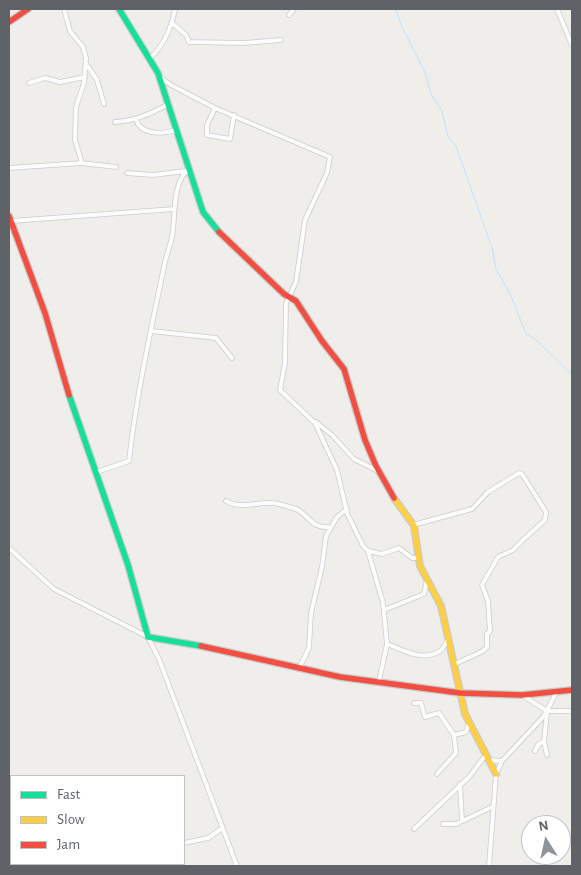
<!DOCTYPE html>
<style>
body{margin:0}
#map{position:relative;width:581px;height:875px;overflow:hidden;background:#efeeea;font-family:"Alegreya Sans",sans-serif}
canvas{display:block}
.frame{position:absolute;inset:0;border:10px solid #5f6368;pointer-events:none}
.legend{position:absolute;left:10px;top:775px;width:175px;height:90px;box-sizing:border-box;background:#fff;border:1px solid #bfc1c3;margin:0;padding:6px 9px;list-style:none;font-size:15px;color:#5f6368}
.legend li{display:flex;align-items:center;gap:10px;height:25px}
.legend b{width:25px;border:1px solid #bfc1c3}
.north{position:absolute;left:521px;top:815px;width:50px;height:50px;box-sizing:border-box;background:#fff;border:1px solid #bfc1c3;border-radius:50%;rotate:350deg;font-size:14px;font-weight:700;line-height:20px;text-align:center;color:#5f6368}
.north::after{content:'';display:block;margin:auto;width:18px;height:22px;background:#919496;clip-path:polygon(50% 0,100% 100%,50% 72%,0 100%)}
</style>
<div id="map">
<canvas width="581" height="875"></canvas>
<div class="frame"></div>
<ul class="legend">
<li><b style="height:6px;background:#16e098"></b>Fast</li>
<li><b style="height:6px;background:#ffcf43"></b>Slow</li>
<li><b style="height:6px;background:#f24e42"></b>Jam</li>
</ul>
<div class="north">N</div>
</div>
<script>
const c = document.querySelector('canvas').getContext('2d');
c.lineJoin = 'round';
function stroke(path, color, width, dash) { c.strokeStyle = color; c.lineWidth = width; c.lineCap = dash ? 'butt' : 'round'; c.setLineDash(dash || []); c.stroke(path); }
const stream = new Path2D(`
 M396,9l5,16 24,47 6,22 11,17 6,26 8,9 36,102 4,21 15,27 15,38 9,5 37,36`);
const street = new Path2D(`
 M64,9l6,22 13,16 3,11 -2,25 -8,24 -1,33 7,23
 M557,9l15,36
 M289,15l5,-6
 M172,23l14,12 3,7 55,1 37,-3
 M150,58c14,-12 22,-32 25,-49
 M86,64l11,16 7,24
 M160,77l11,8 44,23 115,49 -3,16 -22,47 -9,62 -10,21 -1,60 -5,27 35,33 22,47 10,43 16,33 5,5 15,52 4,41 -8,37
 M29,83l16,-5 15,4 25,-5
 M215,108l-8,17v10l23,4 4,-24
 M136,120c6,16 28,14 40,10
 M115,122c20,-1 35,-8 54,-18
 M9,168l73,-5 34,4
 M127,173l26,2 33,-4
 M11,221l163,-12
 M151,331l65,7 16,20
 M316,422l16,13 22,24 24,12
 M97,472l32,-11c7,-64 22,-132 35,-194 2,-13 8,-23 9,-37 2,-16 0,-51 16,-60
 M226,501c17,10 35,-2 53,3 7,2 13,3 19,6 12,7 14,19 33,17
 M413,525l59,-16 16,-17 31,-19 3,1 24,38 -1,8 -21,19 -11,11 -15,7 -16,28 6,16 2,30 -3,3v13l-4,4 -28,13
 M9,548l45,41 94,48 11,22 78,207
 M368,551l14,3 17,-6 13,10h6
 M384,610l40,-16 3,-14
 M387,644c16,6 36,18 53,7 4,-3 6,-9 9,-13
 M300,666l9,-18 2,-35 11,-46 4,-31 11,-19 10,-8
 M522,695l25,16h25
 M414,703h7l4,14 14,-4 15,22
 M547,713l-3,28 3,14
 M535,751l3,-6 6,-4
 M488,760l14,1
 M437,774l19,-21 -2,-18 12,-3 3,-9
 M460,784l2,37
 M443,824h13l36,-17
 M414,829l55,-52 16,-21
 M184,843l24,-5 13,-9
 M40,866l12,-2
 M489,866l7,-92 6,-13 42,-45 12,-23`);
const fast = new Path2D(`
 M119,9l39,64 45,139 16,20
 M69,395l59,170 20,72 53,9`);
const slow = new Path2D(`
 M394,498l20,28 6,40 21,40 24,108 31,60`);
const jam = new Path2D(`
 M9,22l19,-13
 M9,216l36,97 24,82
 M219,232l65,62 12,7 26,40 22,28 21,71 11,26 18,32
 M201,646l139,31 120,16 62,2 50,-5`);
stroke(stream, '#bfe0f9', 1);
stroke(street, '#cbcccc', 5.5);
stroke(fast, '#cacacb', 8);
stroke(slow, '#cacacb', 8);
stroke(jam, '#cacacb', 8);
stroke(street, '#fdfcfc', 4);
stroke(fast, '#16e098', 5.5);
stroke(slow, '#ffcf43', 5.5);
stroke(jam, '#f24e42', 5.5);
</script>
